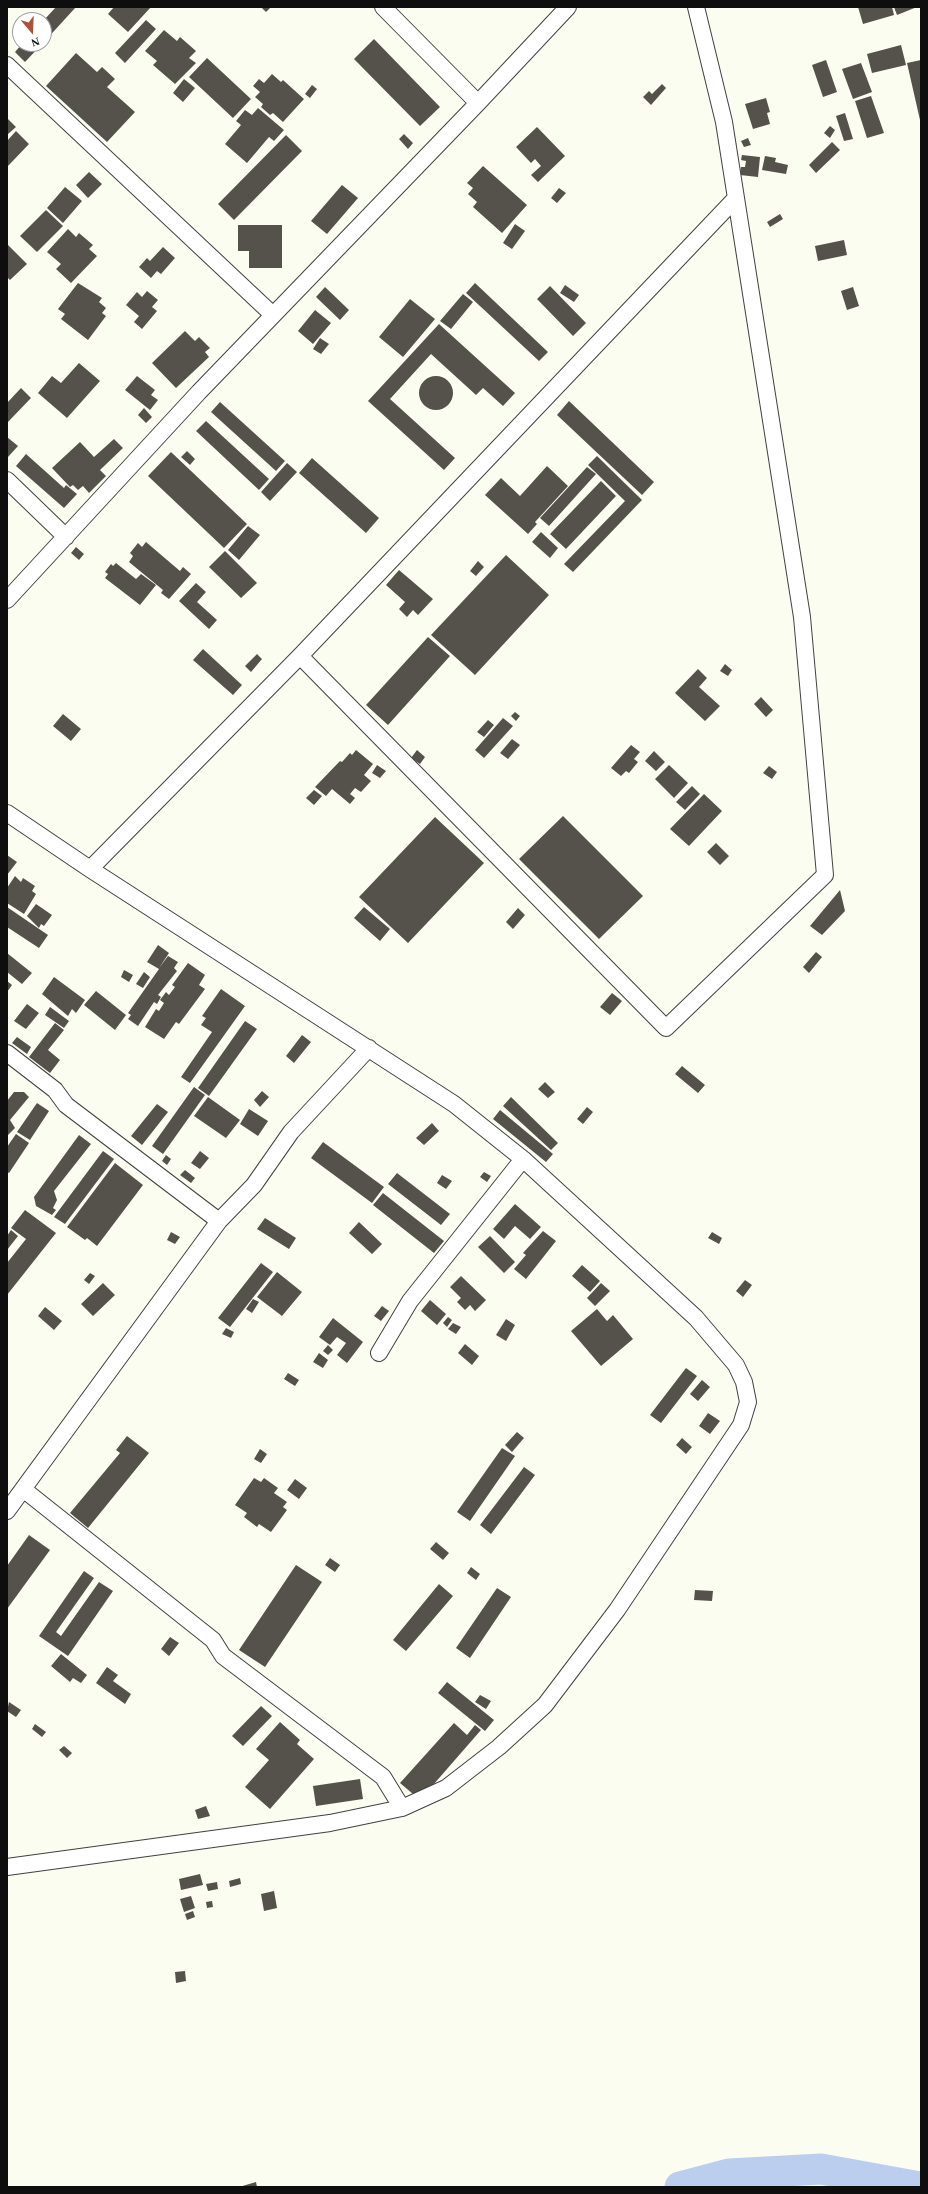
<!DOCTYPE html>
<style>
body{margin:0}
#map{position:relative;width:928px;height:2194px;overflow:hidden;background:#fcfdf1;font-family:"Times New Roman",serif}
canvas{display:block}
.frame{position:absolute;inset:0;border:8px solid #0e0e0e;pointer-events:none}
.north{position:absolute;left:12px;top:12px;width:40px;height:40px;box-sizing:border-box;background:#fff;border:1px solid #9f9f9f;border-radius:50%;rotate:161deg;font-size:11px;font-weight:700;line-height:16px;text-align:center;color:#0e0e0e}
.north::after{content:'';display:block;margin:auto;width:14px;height:18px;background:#ad5137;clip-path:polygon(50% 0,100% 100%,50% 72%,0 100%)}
</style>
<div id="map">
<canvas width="928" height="2194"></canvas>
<div class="frame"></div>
<div class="north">N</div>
</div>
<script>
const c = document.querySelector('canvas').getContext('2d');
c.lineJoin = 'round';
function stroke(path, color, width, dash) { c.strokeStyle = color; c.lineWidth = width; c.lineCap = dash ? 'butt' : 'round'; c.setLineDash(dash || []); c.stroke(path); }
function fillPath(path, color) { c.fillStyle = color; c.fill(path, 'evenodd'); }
const river = new Path2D(`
 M680,2187l49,-13 92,-5 99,18`);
const building = new Path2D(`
 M56,7h20l-32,35v-22z
 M114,7h37l-23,25 -20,-18z
 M261,7h10l-5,5z
 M858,7h34l2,8 -31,9z
 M894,7h23l-20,8z
 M146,20l10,9 -31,34 -10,-10z
 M164,30l13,11 3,-4 16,14 -7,7 7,5 -21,21 -22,-19 4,-4 -12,-10z
 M374,39l66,68 -20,19 -66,-67z
 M22,44h20l-17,18 -10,-10z
 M901,45l5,20 -34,8 -5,-19z
 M76,53l21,19 5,-5 13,12 -8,8 28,25 -28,30 -61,-56z
 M207,58l44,41 -18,19 -44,-41z
 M826,60l11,32 -14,5 -11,-32z
 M921,60v60h-1l-13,-57z
 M861,63l11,29 -19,7 -11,-30z
 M272,74l9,8 2,-2 21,19 -21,23 -10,-9 -3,2 -9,-8 2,-3 -8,-7 5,-5 -7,-6 6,-7 5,4z
 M184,79l11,9 -12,14 -10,-9z
 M662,84l4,4 -15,17 -8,-8 6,-6 3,3z
 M312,85l5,4 -7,9 -5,-4z
 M871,96l13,37 -17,5 -12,-37z
 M766,98l4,14 -3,1 3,11 -17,5 -8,-25z
 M258,108l26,22 -10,11 -5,-4 -22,26 -22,-19 16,-19 -5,-4 9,-11 7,5z
 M845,113l8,26 -9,2 -8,-25z
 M7,118l9,9 -9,8z
 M830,126l5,4 -5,8 -6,-5z
 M537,127l28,29 -27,26 -7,-7 10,-9 -6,-7 -4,4 -15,-16z
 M16,131l13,13 -22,23v-26z
 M404,134l9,9 -5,6 -9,-10z
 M286,135l16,16 -68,69 -16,-16z
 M748,138l3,7 -7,2 -3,-6z
 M832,142l8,8 -24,23 -7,-8z
 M742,155l18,2 -2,20 -18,-2 1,-8h4l1,-6 -5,-1z
 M765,156l11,2 -1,4 13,3 -2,9 -24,-4z
 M483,166l44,39 -25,28 -29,-26 4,-5 -9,-8 5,-6 -6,-5z
 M89,172l13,12 -14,14 -12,-13z
 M342,185l16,13 -31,36 -16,-13z
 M65,187l17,14 -19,22 -16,-15z
 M559,188l7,5 -9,10 -6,-5z
 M46,210l17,16 -26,26 -17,-16z
 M780,214l3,5 -13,8 -3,-5z
 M515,224l10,7 -13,18 -9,-6z
 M238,225h44v43h-33v-17h-11z
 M68,229l8,8 3,-4 14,12 -4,4 8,7 -26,27 -15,-14 5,-5 -14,-12z
 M844,240l3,15 -29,6 -3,-15z
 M7,244l20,20 -17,16 -3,-3z
 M163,247l12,11 -14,16 -4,-3 -6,7 -12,-11 8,-9 3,3z
 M78,283l24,15 -3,4 7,6 -4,5 4,3 -18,24 -27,-21 4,-5 -7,-5z
 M475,283l73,69 -9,9 -73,-68z
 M565,285l14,10 -5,7 -14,-9z
 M550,286l36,37 -13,13 -36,-37z
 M325,287l24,23 -9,10 -24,-23z
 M853,287l6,19 -12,4 -6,-19z
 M147,291l11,9 -6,7 5,4 -15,18 -8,-7 5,-6 -13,-11 11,-13 5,5z
 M463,294l10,8 -22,27 -11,-8z
 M410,299l25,20 -32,38 -24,-20z
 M315,310l16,13 -18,21 -15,-13z
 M439,324l76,69 -12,13 -20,-18 -7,7 -45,-41 -41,45 65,59 -11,12 -76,-69z
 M185,331l10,10 4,-4 11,11 -5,4 4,5 -33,31 -24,-25z
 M320,338l9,6 -8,10 -8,-5z
 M79,363l21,18 -33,37 -29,-25 14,-17 9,7z
 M419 393a17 17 0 1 1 34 0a17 17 0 1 1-34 0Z
 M137,376l18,14 -4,5 7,5 -8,10 -25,-20z
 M21,388l10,10 -24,25v-20z
 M569,401l85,81 -12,13 -85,-80z
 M220,402l65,59 -9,10 -65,-59z
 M144,408l8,9 -6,6 -8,-8z
 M206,421l63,58 -10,11 -63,-59z
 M7,437l11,9 -10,11 -1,-1z
 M114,439l9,9 -23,22 6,6 -17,17 -6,-7 -5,4 -5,-5 -3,2 -18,-19 28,-26 14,15z
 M187,451l8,8 -5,6 -9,-8z
 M171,452l76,72 -23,24 -76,-72z
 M26,454l38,34 2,-3 11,9 -13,14 -48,-42z
 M597,456l45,44 -69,72 -9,-8 61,-63 -37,-36z
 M312,458l67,60 -13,15 -67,-60z
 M287,463l10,9 -27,29 -9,-9z
 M547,466l21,20 -33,36 2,2 -9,10 -43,-39 16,-17 19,18z
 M587,467l9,7 -47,52 -9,-8z
 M601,481l15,15 -50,53 -16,-15z
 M248,526l12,9 -21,25 -11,-10z
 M541,532l17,16 -8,10 -18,-16z
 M146,542l34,29 3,-4 8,7 -22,25 -8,-6 2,-3 -34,-28 4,-6 -3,-3 8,-10 4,4z
 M76,547l8,7 -5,6 -8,-7z
 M225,551l32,32 -16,15 -32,-31z
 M506,555l43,40 -74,80 -44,-40z
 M478,561l6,6 -8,9 -6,-5z
 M116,563l20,16 5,-5 15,11 -16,20 -35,-27 3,-4 -3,-2 6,-8 2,2z
 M399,570l34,29 -15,16 -5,-5 -6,7 -8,-8 6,-7 -19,-17z
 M196,583l10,9 -9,10 20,18 -8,9 -30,-28z
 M428,637l22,19 -62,69 -22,-20z
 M203,649l39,36 -9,10 -40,-35z
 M257,654l5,5 -11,13 -6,-6z
 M725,664l7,6 -4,6 -8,-5z
 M698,669l9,9 -8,9 21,19 -15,15 -30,-28z
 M761,697l12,13 -7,7 -12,-13z
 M515,712l5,4 -4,5 -5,-5z
 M63,714l18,15 -10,12 -18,-15z
 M503,718l10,8 -29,32 -9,-8z
 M488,720l6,5 -10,12 -7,-5z
 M512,739l8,6 -12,14 -8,-6z
 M631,745l9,7 -6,7 4,3 -9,11 -3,-2 -5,5 -10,-8z
 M356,750l17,14 -9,11 7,6 -10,11 -6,-4 -5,6 5,4 -5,6 -18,-15 -6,7 -11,-9 25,-26 2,1 8,-9 2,2z
 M417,750l8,7 -5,7 -9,-6z
 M654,751l11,11 -9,9 -11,-10z
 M377,765l9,6 -6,7 -8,-5z
 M669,765l19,18 -14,15 -19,-19z
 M769,766l8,6 -5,7 -9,-6z
 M692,786l8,8 -15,16 -9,-8z
 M314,790l8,6 -8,9 -8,-7z
 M704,794l18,17 -33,35 -19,-17z
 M563,816l80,80 -44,43 -80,-80z
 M435,817l49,46 -76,80 -49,-46z
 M716,843l13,13 -9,9 -13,-13z
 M7,855l10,7 -10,13z
 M15,876l6,6 2,-4 12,8 -3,5 4,3 -12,20 -17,-11v-15z
 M840,890l5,21 -23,24 -12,-9z
 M36,904l16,11 -8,11 -3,-2 -2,4 -12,-12z
 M7,907l41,28 -9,13 -32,-21z
 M364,907l26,22 -10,12 -26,-23z
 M518,908l7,7 -12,14 -7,-7z
 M158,945l11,8 -10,15 9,-12 10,6 -4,6 3,3 -19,24 3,2 -4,7 -3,-2 -16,24 -10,-7 3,-4 -3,-2 31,-44 -12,-7z
 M816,952l6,5 -13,16 -6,-6z
 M7,953l25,20 -10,11 -15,-12z
 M188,963l17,12 -6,10 6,4 -26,35 -3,-2 -12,17 -19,-12 11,-18 3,2 5,-8 -4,-3 6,-8 3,3 6,-8 -3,-2z
 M124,970l9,5 -4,7 -8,-5z
 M144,972l6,5 -7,11 -7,-4z
 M54,977l31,23 -9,13 -4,-4 -4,7 -26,-22z
 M7,981l5,4 -5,7z
 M221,989l24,17 -55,77 -9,-6 31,-45 -11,-7 5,-7 -4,-2z
 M96,991l30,24 -11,15 -31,-25z
 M612,993l10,8 -12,14 -10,-8z
 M27,1004l12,9 -13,16 -12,-8z
 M50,1007l19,14 -5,7 -19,-13z
 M245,1021l12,8 -48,67 -11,-8z
 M55,1023l9,7 -16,20 12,10 -10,13 -21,-16z
 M302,1035l9,7 -17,21 -8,-7z
 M17,1037l14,10 -4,7 -15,-11z
 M682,1066l23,19 -7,8 -23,-19z
 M545,1082l10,10 -7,6 -10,-9z
 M194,1087l11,8 -42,59 -11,-8z
 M262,1091l7,6 -9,10 -6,-7z
 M14,1092h10l5,5 -19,23 5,8 -8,8v-35z
 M208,1097l32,23 -14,18 -32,-22z
 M511,1097l47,46 -7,7 -48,-44z
 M37,1103l12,8 -19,29 -13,-8z
 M157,1104l11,8 -26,33 -11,-9z
 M587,1107l6,5 -10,12 -6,-5z
 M249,1109l19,12 -10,15 -18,-12z
 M500,1110l53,44 -7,8 -53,-43z
 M432,1123l7,8 -15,14 -8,-7z
 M16,1134l13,9 -20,30 -2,-1v-25z
 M79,1135l12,9 -37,47 3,9 -4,8 3,2 -4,5 -16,-9 -2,-9z
 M323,1142l61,45 -12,16 -61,-45z
 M103,1151l11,8 -49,65 -11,-7z
 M200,1151l9,7 -9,11 -9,-6z
 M166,1155l5,4 -4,6 -5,-4z
 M115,1163l28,22 -46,61 -10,-8 -2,2 -18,-13z
 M185,1170l10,8 -4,5 -11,-8z
 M484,1172l7,4 -4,6 -7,-5z
 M397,1173l53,41 -9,11 -53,-41z
 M442,1175l10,6 -6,8 -9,-6z
 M383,1193l61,48 -10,12 -61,-48z
 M515,1204l26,23 -11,12 -15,-13 -11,13 -11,-10z
 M25,1210l31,23 -49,62v-32l19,-24 -15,-11z
 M265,1218l31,20 -7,11 -32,-20z
 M359,1222l23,22 -10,10 -23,-21z
 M11,1230l7,6 -11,14v-14z
 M543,1231l13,10 -30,38 -12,-10 12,-14 -3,-2z
 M171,1232l9,5 -5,7 -8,-4z
 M712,1232l10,6 -3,6 -11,-6z
 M490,1236l25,26 -11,11 -26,-26z
 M261,1263l12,9 -43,55 -12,-9z
 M582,1265l18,16 -10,11 -18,-16z
 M277,1272l25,20 -20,24 -25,-19z
 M90,1273l5,3 -6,8 -5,-4z
 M461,1276l25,24 -11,11 -5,-6 -5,5 -8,-8 4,-4 -11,-11z
 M745,1280l7,5 -9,12 -7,-6z
 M103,1283l12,12 -22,21 -12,-12z
 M601,1283l9,8 -15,15 -8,-8z
 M253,1299l6,3 -7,11 -6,-4z
 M430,1300l16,14 -9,11 -16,-14z
 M382,1306l7,5 -8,10 -7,-5z
 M45,1307l17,14 -8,9 -16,-14z
 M597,1309l10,12 6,-6 20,24 -32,27 -30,-35z
 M448,1317l4,3 -5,7 -4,-4z
 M333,1318l30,24 -16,21 -10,-8 9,-12 -9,-6 -7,8 -11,-8z
 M506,1319l9,6 -9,16 -10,-6z
 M453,1323l8,4 -5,7 -8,-5z
 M226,1328l8,4 -3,6 -9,-4z
 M465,1344l14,12 -7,9 -14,-12z
 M328,1345l5,5 -5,5 -5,-4z
 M319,1353l9,7 -5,8 -10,-6z
 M686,1368l11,8 -36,47 -11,-8z
 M288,1373l11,7 -4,6 -11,-7z
 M702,1380l8,7 -12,14 -8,-7z
 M708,1413l12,8 -10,13 -11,-8z
 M517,1432l7,6 -12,14 -7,-7z
 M127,1436l22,17 -61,75 -18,-15 50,-60 -4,-3z
 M682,1438l10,9 -6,7 -10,-9z
 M502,1448l13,8 -45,65 -13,-9z
 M260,1449l7,5 -6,9 -7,-4z
 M524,1467l11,8 -44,59 -11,-9z
 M254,1478l7,4 3,-4 14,10 -4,5 13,9 -4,5 4,3 -16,22 -12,-8 -2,3 -13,-10 3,-4 -12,-8z
 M295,1479l12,9 -8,11 -12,-9z
 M29,1535l21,15 -43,59v-43z
 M436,1542l13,11 -6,7 -13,-11z
 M330,1558l10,7 -5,7 -10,-7z
 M296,1565l26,17 -57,85 -26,-17z
 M471,1567l9,7 -4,6 -9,-7z
 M84,1571l10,7 -38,54 5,4 38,-54 14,9 -45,65 -29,-20z
 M439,1584l14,12 -47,55 -13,-11z
 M497,1588l14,9 -41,61 -14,-10z
 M695,1590l18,1 -1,10 -18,-1z
 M170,1637l9,6 -10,13 -8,-7z
 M61,1654l26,21 -6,8 -8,-5 -3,4 -19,-16z
 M107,1667l11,8 -5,6 18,13 -6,10 -29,-21z
 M447,1682l47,38 -9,11 -47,-38z
 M480,1695l11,6 -5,8 -11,-7z
 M9,1702l12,8 -5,7 -9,-6z
 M261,1706l11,10 -29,30 -11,-10z
 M280,1722l20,18 -3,4 17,15 -44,50 -25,-22 24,-27 -13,-11z
 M454,1723l13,12 8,-10 6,5 -61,70 -20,-17z
 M35,1724l11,8 -4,5 -10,-8z
 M64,1746l8,7 -5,5 -8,-8z
 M360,1779l3,20 -47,7 -3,-20z
 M206,1806l4,10 -12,3 -3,-9z
 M200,1874l3,11 -22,5 -2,-11z
 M240,1878l1,6 -11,3 -1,-6z
 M217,1882l1,7 -10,2 -2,-7z
 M274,1891l3,17 -13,3 -3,-17z
 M191,1896l4,12 -11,4 -4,-13z
 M212,1901l1,6 -6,1 -1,-6z
 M193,1911l2,6 -8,3 -2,-6z
 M185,1971l1,10 -10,2 -1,-11z
 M256,2182l1,5h-18z`);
const minor = new Path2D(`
 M383,7l95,96
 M7,65l266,250
 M7,480l59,57
 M7,600l192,-208 279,-289 90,-96
 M300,656l366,372 159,-153 -23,-258 -78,-495 -28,-115
 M7,813l83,56 364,235 69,55 173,159 40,47 8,17 4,20 -7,23 -124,185 -72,95 -46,42 -53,41 -44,20 -72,15 -323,44
 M90,869l210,-213 436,-458
 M7,1053l48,37 11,15 153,116
 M379,1353l31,-52 113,-142
 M23,1489l190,151 10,16 160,121 19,31
 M7,1511l212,-290 35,-36 37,-53 78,-84`);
stroke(river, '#bcceee', 31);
fillPath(building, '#55524c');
stroke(minor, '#414141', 18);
stroke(minor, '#fff', 16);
</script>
